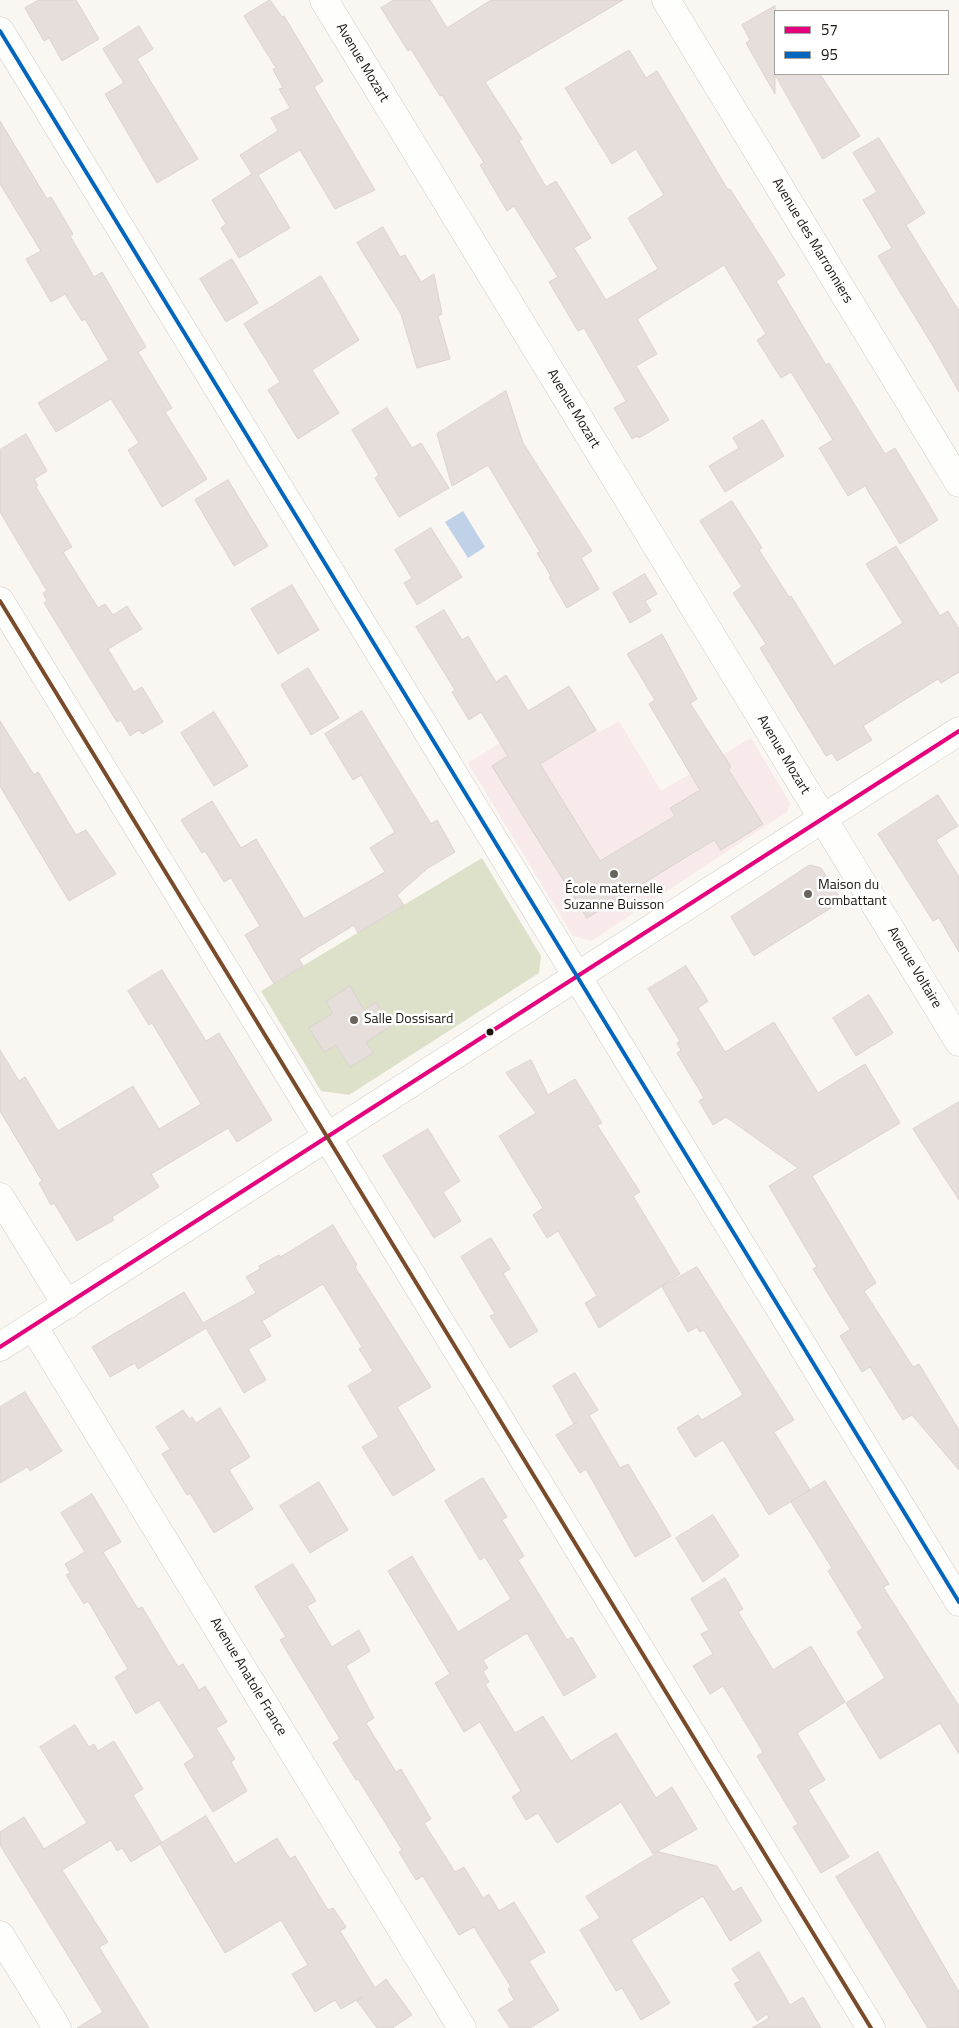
<!DOCTYPE html>
<meta charset="utf-8">
<style>
body{margin:0}
#map{position:relative;width:959px;height:2028px;overflow:hidden;background:#faf6f2;font-family:"Titillium Web",sans-serif}
canvas{display:block}
.legend{position:absolute;left:774px;top:10px;width:175px;height:65px;box-sizing:border-box;background:#fff;border:1px solid #a4a19f;margin:0;padding:6px 9px;list-style:none;font-size:15px;color:#1b150e}
.legend li{display:flex;align-items:center;gap:10px;height:25px}
.legend b{width:25px;border:1px solid #a4a19f}
</style>
<div id="map">
<canvas width="959" height="2028"></canvas>
<ul class="legend">
<li><b style="height:6px;background:#e5007d"></b>57</li>
<li><b style="height:6px;background:#0065bd"></b>95</li>
</ul>
</div>
<script>
const c = document.querySelector('canvas').getContext('2d');
c.lineJoin = 'round';
function fillPath(path, color) { c.fillStyle = color; c.fill(path, 'evenodd'); }
function stroke(path, color, width, dash) { c.strokeStyle = color; c.lineWidth = width; c.lineCap = dash ? 'butt' : 'round'; c.setLineDash(dash || []); c.stroke(path); }
function drawText(font, color, halo, rows, align = 'center') {
  c.font = font + ' "Titillium Web",sans-serif'; c.lineWidth = 5; c.setLineDash([]); c.textBaseline = 'middle'; c.strokeStyle = halo; c.fillStyle = color; for (const [text, x, y, turn = 0] of rows) {
    c.save(); c.translate(x, y); c.rotate((+turn || 0) * Math.PI / 180); c.textAlign = isNaN(turn) ? turn : align; if (halo) c.strokeText(text, 0, 0); c.fillText(text, 0, 0); c.restore();
  }
}
const education = new Path2D(`
 M576,696l22,37 21,-12 42,70 90,-53 39,65 -3,9 -196,129 -18,-5 -105,-173z`);
const green = new Path2D(`
 M482,858l59,98 -2,17 -190,122 -28,-4 -60,-100z`);
const water = new Path2D(`
 M463,511l22,36 -17,11 -23,-36z`);
const building = new Path2D(`
 M39,0h37l23,39 -37,22 -13,-23 -5,3 -19,-33z
 M270,0l12,17 2,-1 39,65 -9,6 61,103 -40,19 -35,-59 -42,25 32,53 -51,30 -18,-30 5,-4 -14,-24 40,-26 -12,-19 38,-24 -7,-13 19,-10 -11,-19 4,-1 -10,-19 3,-1 -32,-52z
 M394,0h36l17,28 44,-28h132l-138,82 37,57 -3,2 27,46 10,-6 35,57 -17,10 32,52 52,-31 -30,-51 36,-23 -28,-46 -24,15 -47,-76 64,-38 17,28 11,-7 71,119 2,-1 55,86 -9,6 50,84 3,-2 56,91 10,-6 43,72 -38,24 -35,-58 -17,10 -29,-48 14,-8 -42,-68 -10,6 -24,-38 9,-6 -42,-69 -87,54 20,35 -21,12 33,54 -30,18 -2,-2 -5,3 -18,-31 12,-7 -42,-73 -6,3 -29,-49 9,-5 -44,-71 -7,5 -27,-46 4,-2 -42,-68 -2,1 -29,-47 -3,2 -27,-43z
 M775,6v88l-29,-51 4,-3 -8,-15z
 M139,26l14,23 -16,10 61,100 -41,24 -52,-89 19,-11 -21,-34z
 M775,74h45l40,62 -37,23z
 M0,121l47,78 4,-2 22,37 -3,2 24,41 8,-5 44,75 -8,5 34,56 -7,4 42,67 -45,28 -34,-57 11,-7 -28,-44 -55,33 -18,-29 71,-43 -24,-41 -3,2 -17,-27 -14,8 -25,-43 15,-8 -41,-67z
 M879,138l46,75 -19,12 53,86v81l-26,-46 -55,-90 14,-8 -29,-48 14,-8 -24,-39z
 M383,227l17,30 5,-2 16,27 13,-8 8,40 -4,2 12,43 -33,9 -16,-54 -44,-71z
 M232,259l26,44 -32,19 -26,-43z
 M321,276l38,64 -47,30 27,43 -41,26 -30,-49 12,-8 -36,-58z
 M506,391l17,52 69,108 -11,7 18,31 -32,19 -18,-31 2,-1 -14,-23 3,-1 -52,-87 -36,21 -15,-52z
 M387,408l25,40 9,-5 28,45 -50,29 -24,-39 4,-3 -27,-45z
 M763,420l21,36 -59,36 -16,-26 30,-18 -6,-10z
 M26,434l21,37 -13,8 4,6 -2,2 36,60 -9,5 35,56 7,-4 8,11 14,-9 15,23 -34,20 26,43 8,-5 21,35 -21,12 -3,-4 -9,6 -9,-16 -4,2 -73,-119 3,-2 -4,-8 4,-2 -47,-79v-62z
 M228,480l40,66 -34,20 -39,-66z
 M732,501l30,47 -3,2 30,47 2,-1 43,70 69,-43 -37,-59 30,-18 44,70 8,-5 11,18v43l-18,11 -3,-4 -75,47 9,14 -35,21 -5,-8 -6,3 -66,-108 6,-4 -33,-51 9,-6 -42,-66z
 M431,528l31,49 -45,28 -13,-22 8,-5 -17,-28z
 M645,574l12,20 -12,7 6,10 -21,12 -17,-30z
 M292,585l27,45 -41,24 -27,-45z
 M444,610l18,30 6,-4 28,46 10,-7 22,36 41,-25 27,44 -56,34 60,97 75,-45 -5,-8 30,-18 -51,-86 6,-4 -28,-46 35,-20 35,65 -7,4 41,64 -3,2 35,55 -42,26 -7,-10 -127,78 -95,-152 16,-10 -27,-44 -12,8 -17,-28 3,-2 -39,-63z
 M308,668l31,50 -28,17 -30,-50z
 M362,711l69,113 6,-4 18,32 -27,16 -31,27 7,10 -46,28 -4,-8 -55,34 4,7 -29,18 -29,-49 15,-9 -29,-48 -7,4 -19,-31 -3,2 -21,-33 31,-19 29,47 15,-9 48,80 81,-47 -15,-24 25,-16 -34,-57 -8,5 -28,-46z
 M214,712l34,54 -34,20 -33,-53z
 M0,721l34,54 4,-3 38,63 10,-5 30,44 -47,27 -69,-115z
 M938,795l20,31 -22,14 23,37v75l-20,-34 -6,3 -55,-87z
 M810,865l11,3 21,33 -88,55 -23,-39z
 M686,966l22,35 -10,7 27,44 49,-30 44,71 47,-29 35,59 -88,53 64,107 -12,8 49,76 6,-3 40,66v40l-47,-55 -9,5 -33,-53 -8,5 -22,-36 10,-7 -37,-60 4,-2 -48,-81 29,-18 -72,-51 -13,8 -14,-24 5,-3 -27,-45 4,-3 -4,-7 3,-2 -32,-52z
 M162,970l44,71 13,-8 53,87 -35,22 -9,-14 -77,46 8,13 -47,30 2,3 -37,21 -23,-38 -3,2 -12,-22 3,-2 -42,-70v-61l19,31 6,-4 33,54 75,-45 26,43 42,-25 -49,-81 -3,2 -21,-34z
 M350,986l14,24 12,-8 14,25 -24,15 7,11 -23,14 -14,-22 -12,7 -15,-24 24,-15 -7,-11z
 M869,995l24,38 -37,23 -23,-38z
 M531,1060l17,35 27,-16 27,44 -5,2 43,67 -7,4 47,78 -81,54 -14,-25 12,-7 -39,-65 -11,7 -14,-23 10,-7 -44,-72 37,-23 -30,-40z
 M959,1102v98l-46,-71z
 M428,1129l32,52 -17,11 18,29 -27,17 -51,-82z
 M333,1225l24,40 -2,2 76,120 -34,20 38,63 -42,26 -31,-49 17,-10 -31,-51 25,-15 -14,-22 3,-2 -39,-63 -61,37 9,15 -23,13 18,31 -22,13 -38,-65 -68,41 -3,-6 -25,14 -18,-30 92,-55 19,31 53,-30 -10,-16 14,-8 -1,-3 20,-11 1,2 9,-5z
 M491,1238l19,31 -7,4 35,58 -28,17 -20,-32 5,-2 -34,-57z
 M697,1267l97,153 -20,12 36,58 -41,25 -46,-75 -28,17 -18,-29 21,-13 4,5 41,-25 -39,-65 -4,2 -3,-5 -9,5 -26,-45z
 M575,1373l23,37 -9,5 31,53 8,-4 43,72 -36,21 -49,-88 -6,4 -24,-38 21,-13 -3,2 -21,-38z
 M25,1392l37,59 -32,20 -3,-4 -27,16v-76z
 M220,1408l30,49 -21,13 24,39 -39,24 -24,-40 -3,2 -25,-41 8,-5 -14,-22 27,-17 6,9 3,-2 4,6z
 M483,1478l24,39 -5,3 22,36 -6,4 49,80 5,-3 24,40 -32,19 -37,-63 -44,27 5,8 -5,3 6,11 -4,2 30,49 28,-17 28,45 45,-28 40,65 16,-11 25,42 -44,25 -32,-52 -64,41 -19,-30 -12,7 -14,-23 9,-6 -41,-69 -16,10 -29,-49 15,-9 -62,-103 24,-15 46,76 53,-33 -26,-42 -5,3 -35,-59z
 M825,1481l64,103 -6,3 76,119v48l-19,-31 -60,36 -34,-56 39,-25 -28,-46 6,-4 -35,-57 4,-3 -41,-66z
 M319,1482l29,48 -38,23 -30,-47z
 M92,1494l29,48 -18,10 35,57 4,-2 36,60 5,-3 16,26 6,-4 22,36 -11,6 19,31 -4,3 16,29 -34,21 -29,-48 11,-7 -36,-57 -23,14 -21,-37 13,-8 -40,-68 -4,3 -18,-29 4,-2 -5,-9 20,-12 -24,-39z
 M713,1515l26,41 -36,26 -27,-44z
 M293,1564l23,37 -9,5 25,41 27,-17 11,21 -24,15 28,52 -8,5 30,49 5,-3 30,50 -7,4 31,49 9,-5 19,31 6,-4 10,17 15,-9 31,50 -16,9 30,49 -29,18h-20l-12,-18 16,-10 -6,-11 3,-2 -37,-60 -15,8 -36,-59 -7,4 -17,-28 3,-2 -44,-71 -2,1 -23,-37 7,-4 -60,-99 6,-3 -31,-50z
 M725,1578l18,31 -5,3 35,58 38,-24 34,56 -48,31 28,47 -17,10 41,67 -28,16 -28,-46 5,-3 -41,-68 6,-4 -40,-66 -13,8 -17,-28 20,-12 -12,-20 8,-4 -18,-31z
 M75,1725l14,22 5,-3 4,7 16,-10 29,48 -10,6 29,48 -31,19 -9,-14 -5,3 -6,-11 -49,30 46,72 -9,5 50,81h-72l26,-16 -103,-167v-13l24,-15 20,32 43,-26 -47,-76z
 M206,1816l29,48 42,-26 13,21 5,-3 33,54 5,-2 13,19 -6,4 35,57 11,-9 26,36 -20,13h-15l-20,-27 5,-4 -21,12 -6,-9 -20,12 -23,-38 16,-9 -27,-45 -56,33 -65,-109z
 M659,1852l58,14 16,26 8,-5 21,34 -32,20 -27,-45 -72,44 39,63 -29,17 -19,-32 -6,3 -36,-61 20,-12 -14,-21z
 M878,1852l81,140v36h-31l-92,-151z
 M759,1952l31,53 13,-8 18,31h-69l17,-10 -2,-4 -10,7 -23,-37 6,-3 -8,-12z`);
const minor = new Path2D(`
 M324,0l635,1042
 M666,0l293,483
 M0,31l959,1571
 M0,601l871,1427
 M0,1197l67,108
 M33,1326l429,702
 M0,1347l959,-616
 M0,1935l57,93`);
const bus1 = new Path2D(`
 M0,1347l959,-616`);
const bus2 = new Path2D(`
 M0,31l959,1571`);
const bus3 = new Path2D(`
 M0,601l871,1427`);
const markers = [
 [614,874,5,"#69645e"],
 [808,894,5,"#69645e"],
 [354,1020,5,"#69645e"],
 [490,1032,4.5,"#1b150e"]
];
const streetNames = [
 ["Avenue Mozart",362,63,59],
 ["Avenue des Marronniers",812,241,59],
 ["Avenue Mozart",573,409,59],
 ["Avenue Mozart",783,755,59],
 ["Avenue Voltaire",914,968,59],
 ["Avenue Anatole France",248,1677,59]
];
const poiNames = [
 ["Maison du",818,886],
 ["combattant",818,902],
 ["École maternelle",614,890,"center"],
 ["Suzanne Buisson",614,906,"center"],
 ["Salle Dossisard",364,1020]
];
fillPath(education, '#f8eaea');
fillPath(green, '#dde1ca');
fillPath(water, '#c0d2e7');
fillPath(building, '#e6dedb');
stroke(building, '#dad3d0', 1);
stroke(minor, '#d0cbc5', 29);
stroke(minor, '#fefefd', 28);
stroke(bus1, '#e5007d', 4);
stroke(bus2, '#0065bd', 4);
stroke(bus3, '#7a4b2a', 4);
for (const [x, y, r, color] of markers) { const dot = new Path2D(); dot.arc(x, y, r, 0, 2 * Math.PI); c.fillStyle = color; c.fill(dot); stroke(dot, '#fff', 2); }
drawText('14px', '#1b150e', '#fff', streetNames);
drawText('14px', '#1b150e', '#fff', poiNames, 'left');
</script>
